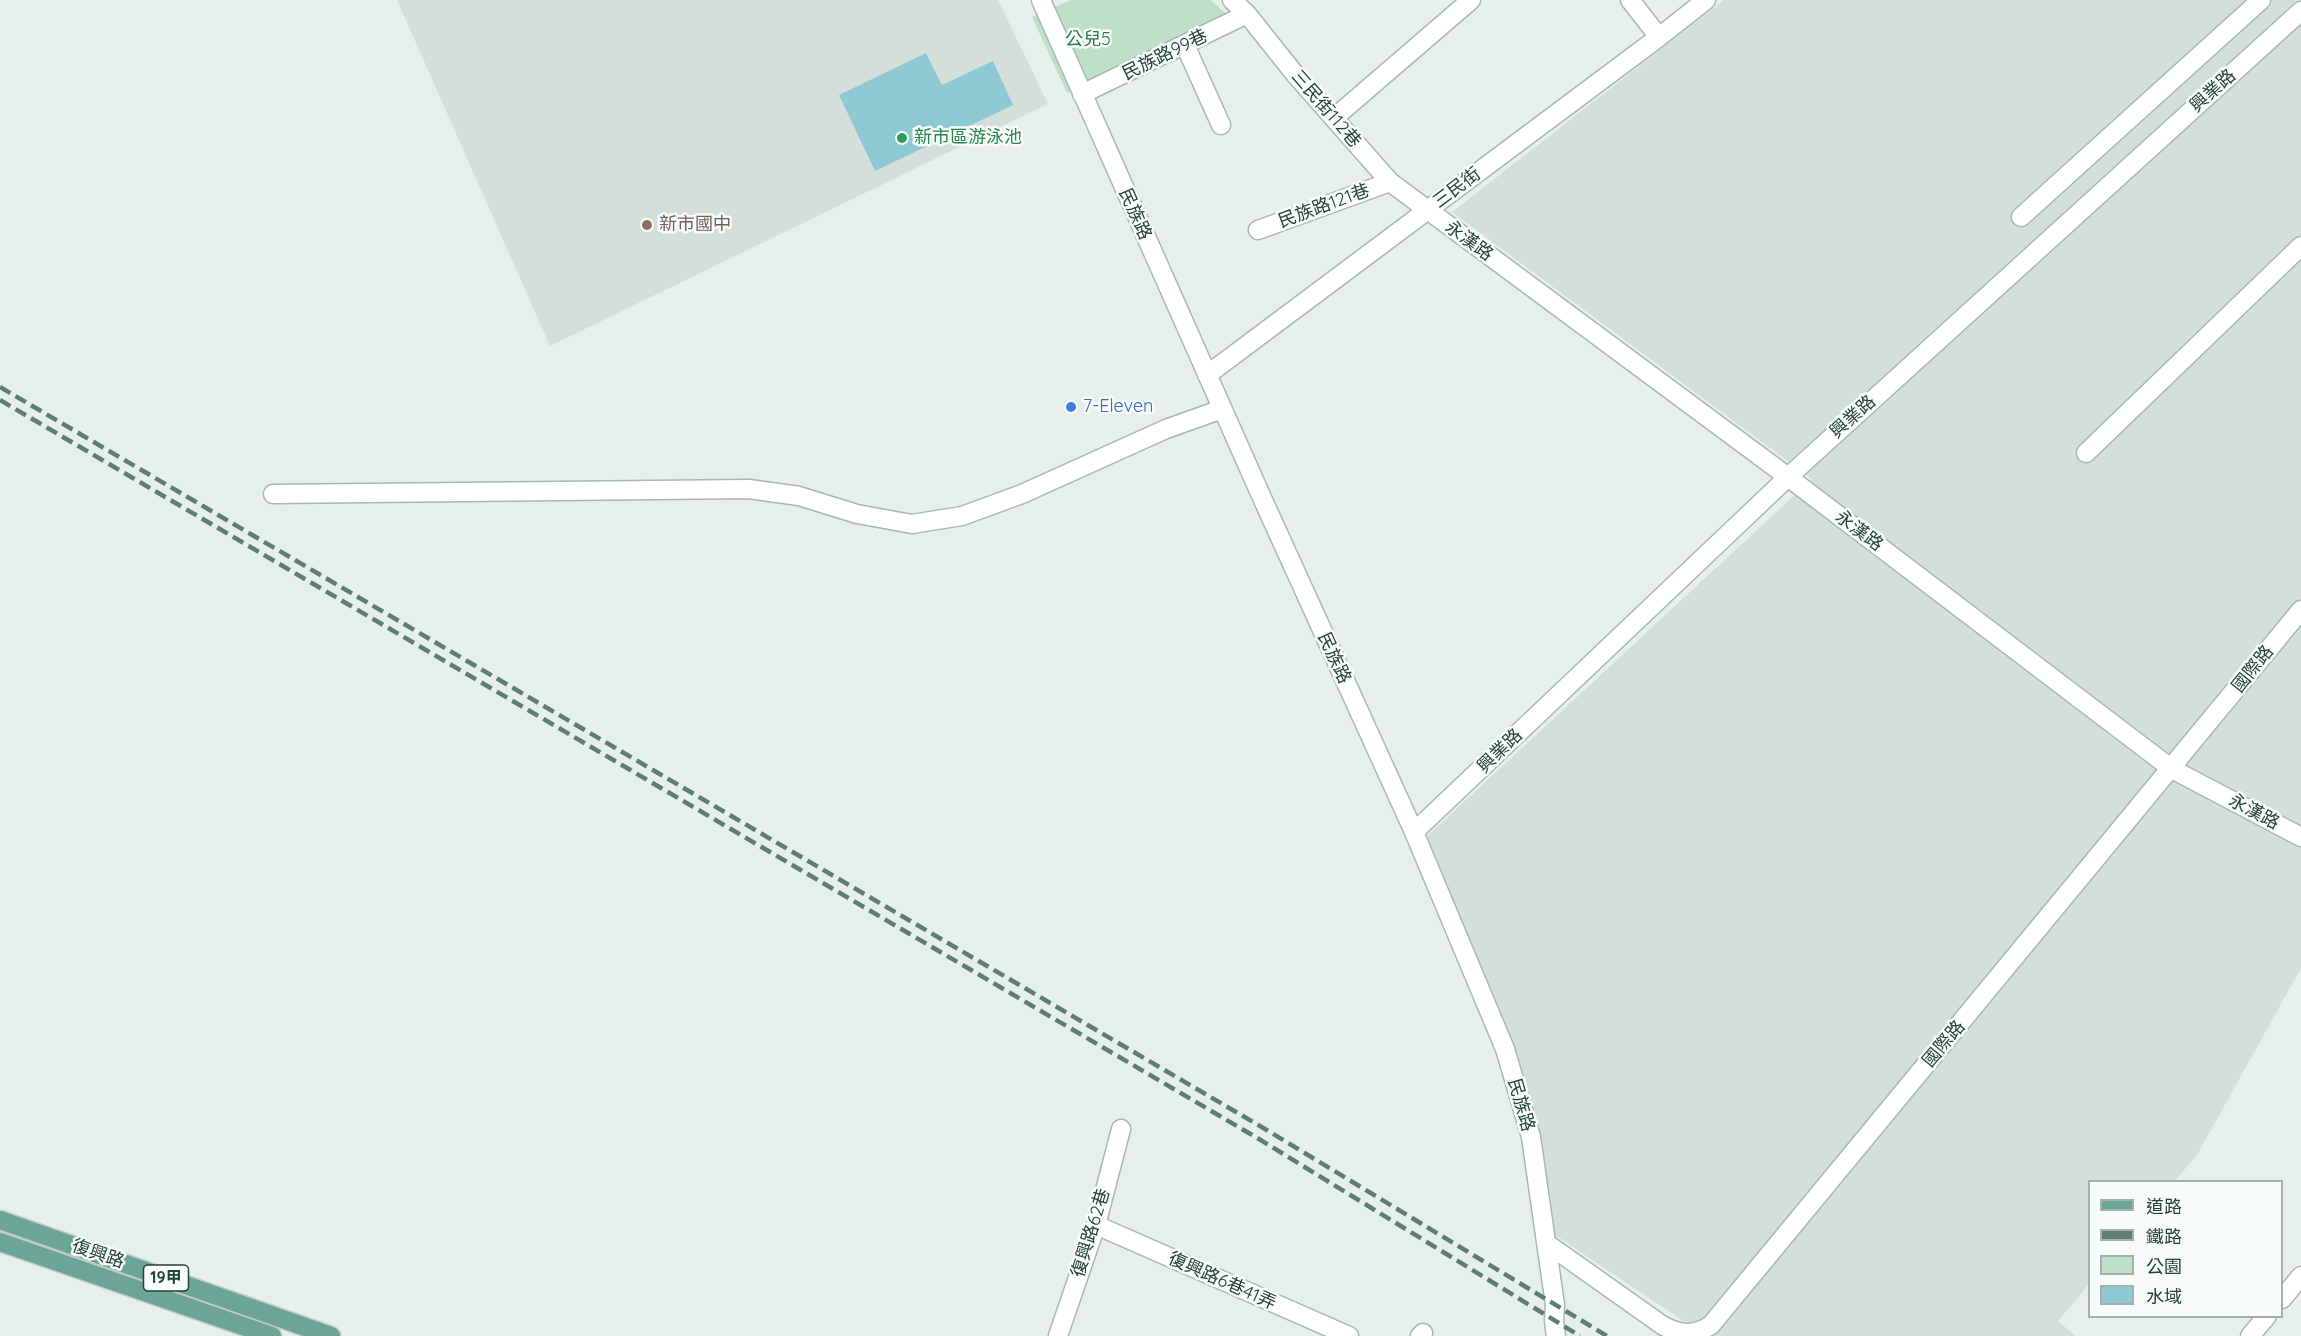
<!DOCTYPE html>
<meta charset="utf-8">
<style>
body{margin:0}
#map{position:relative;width:2301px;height:1336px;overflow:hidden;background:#e6efeb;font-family:Quicksand,"Noto Sans TC",sans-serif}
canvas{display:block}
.legend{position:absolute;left:2088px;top:1180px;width:195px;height:138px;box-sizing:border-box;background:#f7fbf9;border:2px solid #a3b1ad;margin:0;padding:8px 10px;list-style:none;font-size:18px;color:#24423a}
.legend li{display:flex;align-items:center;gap:12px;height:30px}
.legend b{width:30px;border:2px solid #a3b1ad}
</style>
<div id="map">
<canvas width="2301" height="1336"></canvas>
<ul class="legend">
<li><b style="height:8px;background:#6aa596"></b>道路</li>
<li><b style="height:8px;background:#5f7d75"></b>鐵路</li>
<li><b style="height:16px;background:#bfe0c8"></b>公園</li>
<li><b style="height:16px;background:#8ec9d4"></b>水域</li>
</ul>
</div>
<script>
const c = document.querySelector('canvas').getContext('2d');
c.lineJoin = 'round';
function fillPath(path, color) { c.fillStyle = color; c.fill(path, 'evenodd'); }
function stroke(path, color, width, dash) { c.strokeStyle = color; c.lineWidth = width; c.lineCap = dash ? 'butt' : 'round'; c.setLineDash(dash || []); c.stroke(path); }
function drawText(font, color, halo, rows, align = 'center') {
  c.font = font + ' Quicksand,"Noto Sans TC",sans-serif'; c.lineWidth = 5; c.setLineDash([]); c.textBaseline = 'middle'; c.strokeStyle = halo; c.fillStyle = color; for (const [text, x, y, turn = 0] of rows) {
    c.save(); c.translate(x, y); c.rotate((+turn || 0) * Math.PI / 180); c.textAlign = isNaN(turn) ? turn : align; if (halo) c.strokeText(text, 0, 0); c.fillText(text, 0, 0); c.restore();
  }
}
const built = new Path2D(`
 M397,0h601l50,104 -498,242z
 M1724,0h577v968l-104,187 -22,26 -85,1 -1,102 -31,37 18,15h-370l-151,-101 -15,-103 -115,-294 387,-359 -360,-267z`);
const green = new Path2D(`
 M1071,0h140l19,18 -163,75 -35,-76z`);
const water = new Path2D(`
 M926,53l16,32 51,-24 20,44 -138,66 -36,-76z`);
const minor = new Path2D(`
 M1041,0l222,500 151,332 91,217 26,88 24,168 -1,16 2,15
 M1232,0l15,14 47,59 96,109 398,295 384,292 129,68
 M1630,0l29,37
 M1185,45l36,80
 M1082,94l165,-80
 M1334,118l137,-118
 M2021,217l240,-217
 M1258,230l132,-48
 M1207,375l452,-338 47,-37
 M2086,453l215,-207
 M273,494l476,-5 50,7 58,18 55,10 50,-8 60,-22 144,-65 56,-20
 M1414,832l374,-355 513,-466
 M1096,1225l253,111
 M1546,1243l116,82c18,10 32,11 49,0l590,-715
 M2282,1299l19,-23
 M1058,1336l38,-111 25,-96
 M1420,1336l3,-3
 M2250,1336l17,-20`);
const major = new Path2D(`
 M0,1220l331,116
 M0,1242l272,94`);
const rail = new Path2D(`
 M0,387l1265,742 342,207
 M0,400l1259,739 321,197`);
const markers = [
 [902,138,6,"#2e9e5b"],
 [647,225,6,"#8d6e63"],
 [1071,407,6,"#3f7fe0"]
];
const shields = [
 [166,1278,45]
];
const shieldNames = [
 ["19甲",166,1278]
];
const parkNames = [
 ["公兒5",1088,40]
];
const streetNames = [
 ["民族路99巷",1165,55,-26],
 ["興業路",2213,91,-42],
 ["三民街112巷",1326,109,49],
 ["三民街",1457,188,-37],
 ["民族路121巷",1324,206,-20],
 ["民族路",1135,214,66],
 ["永漢路",1469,241,36],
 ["興業路",1853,417,-42],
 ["永漢路",1859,531,37],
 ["民族路",1334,658,65],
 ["國際路",2253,669,-51],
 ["興業路",1500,751,-44],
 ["永漢路",2254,812,28],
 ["國際路",1944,1044,-50],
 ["民族路",1521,1105,74],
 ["復興路62巷",1091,1233,-73],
 ["復興路",98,1254,19],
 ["復興路6巷41弄",1222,1281,24]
];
const leisureNames = [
 ["新市區游泳池",914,138]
];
const educationNames = [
 ["新市國中",659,225]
];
const shopNames = [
 ["7-Eleven",1083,407]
];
fillPath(built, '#d4dfda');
fillPath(green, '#bfe0c8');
fillPath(water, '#8ec9d4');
stroke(minor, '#a8b8b2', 21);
stroke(major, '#c2cac8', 21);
stroke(minor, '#fff', 18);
stroke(major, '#6aa596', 18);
stroke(rail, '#5f7d75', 4.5, [12, 6]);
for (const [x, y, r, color] of markers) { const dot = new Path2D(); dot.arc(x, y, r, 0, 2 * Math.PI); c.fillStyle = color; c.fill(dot); stroke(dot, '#f7fbf9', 2); }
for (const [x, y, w] of shields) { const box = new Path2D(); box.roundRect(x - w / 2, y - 13, w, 26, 4.5); c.fillStyle = '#f7fbf9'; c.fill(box); stroke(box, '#24423a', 1.5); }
drawText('bold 16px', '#24423a', null, shieldNames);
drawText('18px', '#2d7a4b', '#f7fbf9', parkNames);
drawText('18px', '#24423a', '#f7fbf9', streetNames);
drawText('18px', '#27864d', '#f7fbf9', leisureNames, 'left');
drawText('18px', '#785e54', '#f7fbf9', educationNames, 'left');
drawText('18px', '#366cbe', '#f7fbf9', shopNames, 'left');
</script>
